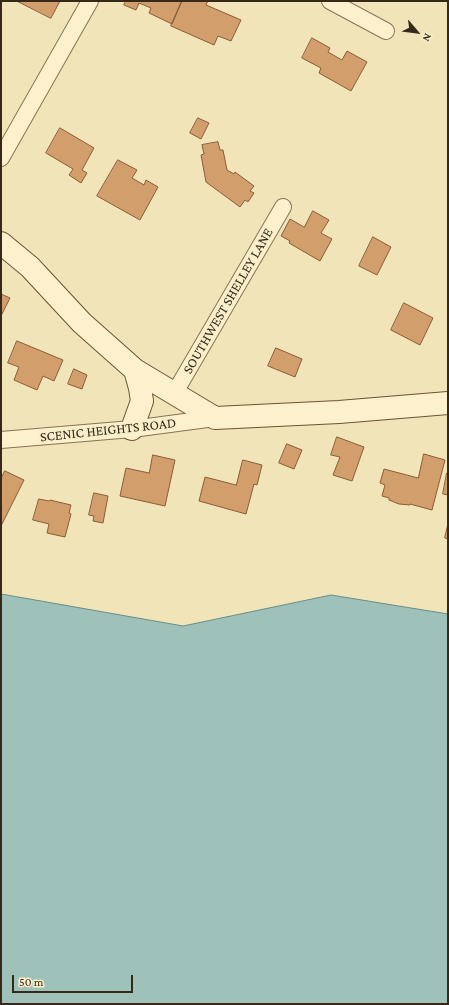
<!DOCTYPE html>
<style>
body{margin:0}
#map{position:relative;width:449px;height:1005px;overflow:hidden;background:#f1e4b9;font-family:"Crimson Pro",serif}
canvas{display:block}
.frame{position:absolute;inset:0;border:2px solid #362919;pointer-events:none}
.north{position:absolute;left:397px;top:12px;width:40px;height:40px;-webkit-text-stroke:3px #f8eec9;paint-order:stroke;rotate:118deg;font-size:11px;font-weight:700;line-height:16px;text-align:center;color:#362919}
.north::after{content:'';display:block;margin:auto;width:14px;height:18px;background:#362919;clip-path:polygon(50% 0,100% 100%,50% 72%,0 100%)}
.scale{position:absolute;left:12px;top:975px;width:121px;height:18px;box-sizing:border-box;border:2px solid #362919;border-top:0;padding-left:5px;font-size:12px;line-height:14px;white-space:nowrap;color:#362919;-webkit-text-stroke:3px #f8eec9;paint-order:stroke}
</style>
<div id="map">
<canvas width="449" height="1005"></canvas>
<div class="frame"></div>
<div class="north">N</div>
<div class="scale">50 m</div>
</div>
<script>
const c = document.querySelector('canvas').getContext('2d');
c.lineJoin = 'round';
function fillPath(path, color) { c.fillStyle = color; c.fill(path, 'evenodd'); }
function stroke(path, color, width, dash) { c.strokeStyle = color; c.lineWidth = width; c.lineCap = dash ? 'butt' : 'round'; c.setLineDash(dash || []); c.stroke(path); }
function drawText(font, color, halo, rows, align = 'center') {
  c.font = font + ' "Crimson Pro",serif'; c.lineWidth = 4; c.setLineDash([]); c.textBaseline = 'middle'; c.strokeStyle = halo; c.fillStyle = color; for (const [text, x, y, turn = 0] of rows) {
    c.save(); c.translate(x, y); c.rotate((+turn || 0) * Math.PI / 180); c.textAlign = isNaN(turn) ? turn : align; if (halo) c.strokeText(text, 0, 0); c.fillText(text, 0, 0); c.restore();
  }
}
const water = new Path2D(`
 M1,594l182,32 148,-31 117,19v390h-447z`);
const building = new Path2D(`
 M17,1h43l-9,17z
 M126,1h56l-10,23 -23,-11 2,-5 -12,-5 -3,7 -12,-5z
 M182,1h26l-2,4 35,15 -10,21 -13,-5 -4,9 -43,-19z
 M312,38l18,10 -2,4 14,8 5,-9 20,11 -16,29 -32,-18 2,-5 -19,-10z
 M198,118l11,5 -8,16 -11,-6z
 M60,128l34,20 -12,22 5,3 -6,10 -12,-8 4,-6 -27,-16z
 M218,142l2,8h3l4,20 7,4 1,-2 19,14 -4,5 4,2 -6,9 -3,-2 -5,7 -34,-25 -5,-27 3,-1 -2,-9z
 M118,160l19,10 -5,8 12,7 2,-5 12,7 -18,33 -43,-24z
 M313,211l16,9 -8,13 11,6 -12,22 -31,-18 1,-2 -9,-5 9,-17 14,8z
 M373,237l18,10 -14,28 -18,-9z
 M1,294l9,4 -9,18z
 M404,303l29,15 -13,27 -29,-15z
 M17,341l46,19 -9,21 -11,-5 -6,14 -23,-10 5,-13 -11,-4z
 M276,348l26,11 -7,18 -27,-11z
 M74,369l13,6 -5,14 -14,-5z
 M337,437l27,10 -12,34 -19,-6 7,-18 -9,-2z
 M287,444l15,6 -8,19 -15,-6z
 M424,454l21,6 -13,50 -22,-6v1l-11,-1 -10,-4v-2l-7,-2 3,-11 -5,-2 4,-14 34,9z
 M153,455l22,5 -10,46 -45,-10 6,-28 23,5z
 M243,460l19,5 -5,20 -3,-1 -8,30 -47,-13 6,-24 31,8z
 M5,471l19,9 -23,46v-47z
 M447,473h1v22l-5,-1z
 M94,493l14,3 -5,27 -10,-2 1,-5 -5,-1z
 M39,499l10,2 1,-1 21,5 -2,8 2,1 -6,23 -18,-4 2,-9 -16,-4z
 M448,524v15l-3,-1z`);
const street = new Path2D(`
 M330,1l56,30
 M1,158l89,-157
 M174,394l109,-187
 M1,440l131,-11 83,-11`);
const secondary = new Path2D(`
 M1,243l29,24 52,56 53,47 80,48 124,-6 109,-9
 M132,429l10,-28 -2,-13 -5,-18`);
const streetNames = [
 ["SOUTHWEST SHELLEY LANE",228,301,-60],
 ["SCENIC HEIGHTS ROAD",108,430,-6]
];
fillPath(water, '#9ec1b9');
stroke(water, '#668e87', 1);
fillPath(building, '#d29e6b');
stroke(building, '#895d37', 1);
stroke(street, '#887353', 18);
stroke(secondary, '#6a5436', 24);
stroke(street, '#fcf1cc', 16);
stroke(secondary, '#fcf1cc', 22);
drawText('14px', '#362919', '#f8eec9', streetNames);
</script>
